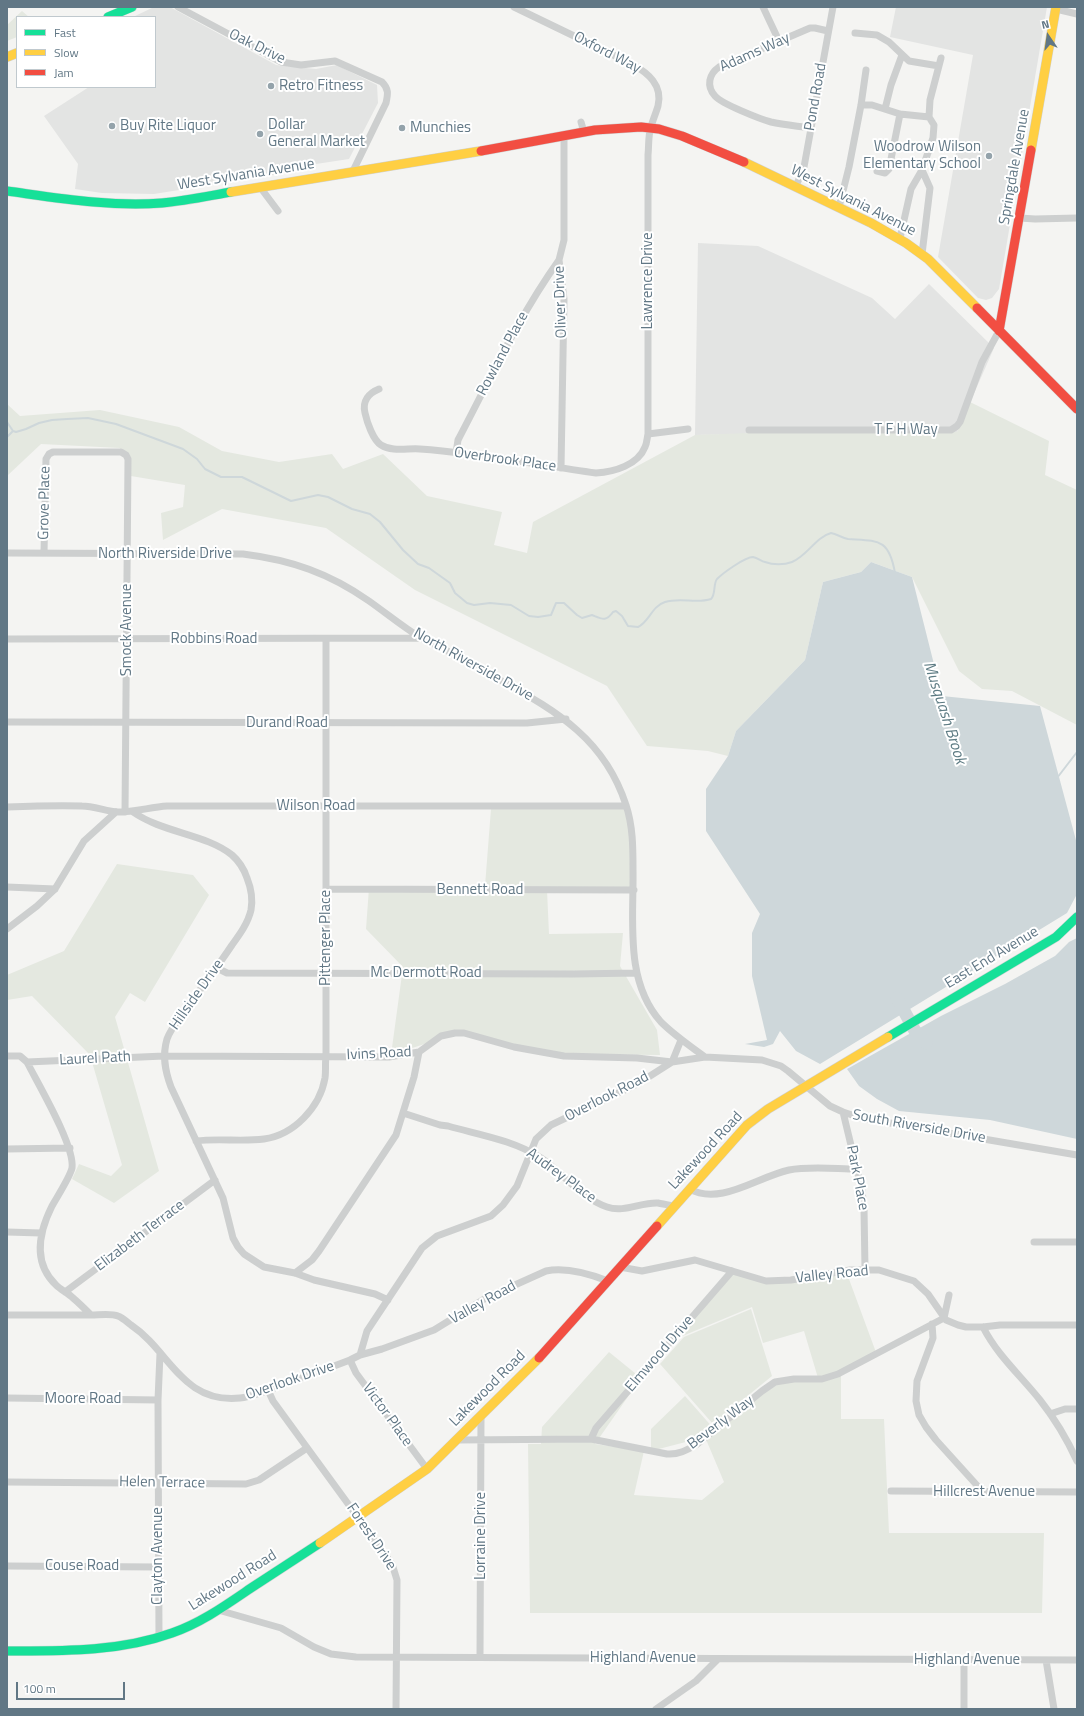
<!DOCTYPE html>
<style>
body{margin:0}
#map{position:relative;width:1084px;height:1716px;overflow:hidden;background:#f4f4f2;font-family:"Titillium Web",sans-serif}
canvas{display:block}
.frame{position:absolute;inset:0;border:8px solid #617785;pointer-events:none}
.legend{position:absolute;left:16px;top:16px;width:140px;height:72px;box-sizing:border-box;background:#fff;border:1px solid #c0c9ce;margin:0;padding:5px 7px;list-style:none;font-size:12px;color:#617785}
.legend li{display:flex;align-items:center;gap:8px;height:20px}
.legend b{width:20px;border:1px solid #c0c9ce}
.north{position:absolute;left:1028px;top:16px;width:40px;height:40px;-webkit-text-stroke:3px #fff;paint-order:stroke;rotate:347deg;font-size:11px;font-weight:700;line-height:16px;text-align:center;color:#617785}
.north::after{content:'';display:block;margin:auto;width:14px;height:18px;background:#617785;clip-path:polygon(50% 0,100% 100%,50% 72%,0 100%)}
.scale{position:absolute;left:16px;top:1682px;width:109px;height:18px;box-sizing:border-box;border:2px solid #617785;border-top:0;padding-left:5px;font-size:12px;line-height:14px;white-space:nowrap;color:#617785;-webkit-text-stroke:3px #fff;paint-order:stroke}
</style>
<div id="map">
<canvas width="1084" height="1716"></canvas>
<div class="frame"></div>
<ul class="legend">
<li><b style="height:5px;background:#16e098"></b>Fast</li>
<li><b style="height:5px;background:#ffcf43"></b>Slow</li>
<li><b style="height:5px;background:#f24e42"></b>Jam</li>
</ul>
<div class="north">N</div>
<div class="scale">100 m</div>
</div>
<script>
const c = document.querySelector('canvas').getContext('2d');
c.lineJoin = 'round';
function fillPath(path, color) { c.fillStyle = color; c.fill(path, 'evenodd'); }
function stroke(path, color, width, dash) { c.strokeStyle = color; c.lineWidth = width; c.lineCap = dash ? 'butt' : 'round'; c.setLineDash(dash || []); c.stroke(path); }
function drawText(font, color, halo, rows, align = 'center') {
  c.font = font + ' "Titillium Web",sans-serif'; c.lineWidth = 4; c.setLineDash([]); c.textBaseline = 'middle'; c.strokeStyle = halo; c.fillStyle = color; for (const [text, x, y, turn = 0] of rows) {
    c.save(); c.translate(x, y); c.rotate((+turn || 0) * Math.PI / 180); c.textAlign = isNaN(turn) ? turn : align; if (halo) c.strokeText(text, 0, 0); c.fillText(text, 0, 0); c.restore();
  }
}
const built = new Path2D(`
 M154,7h16l106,58 40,4 21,-4 40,20 1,18 -29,56 -33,5 -6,5 -156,25 -52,-1 -27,-4 3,-25 -34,-48 45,-29h66v-70h-22z
 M896,7h151l-48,282 -7,9 -6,2 -8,-2 -40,-41 35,-202 -83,-18z
 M698,243l60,3 114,52 23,21 34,-35 65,64 -37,84 -262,3z`);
const green = new Path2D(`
 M22,11l7,6h-12v20l-10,4v-16z
 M970,402l79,39 -4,34 32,15v235l-65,-34 -30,-2 -23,-18 -47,-94 -41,-15 -10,10 -38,10 -18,78 -69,71 -8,25 -20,-5 -61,-5 -40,-60 -192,-96 -89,-62 -104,-19 -59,31 -2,-27 22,-6 2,-22 -54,-9 -11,-28 -79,-4 -34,32v-72l13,12 80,-6 79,17 43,24 57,11 53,-8 11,15 40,-15 44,42 75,16 -8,33 33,8 6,-31 162,-87 81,-3h181z
 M628,807l6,82 -87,1 2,44 74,-1 -3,33 37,64 3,25 -111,-1 -85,-23 -73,24 12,-88 -37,-38 3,-41 116,-2 6,-77z
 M117,864l76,11 16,20 -64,107 -15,-9 -15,24 44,154 -45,32 -42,-24 7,-15 32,12 11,-11 -32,-110 -58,-59 -25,4v-25l57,-24z
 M732,1271l41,11 73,-11 31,84 -36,18v46h43l5,114h155l-2,80h-512l-2,-169h13l1,-17 67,-75 32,26 -46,66 49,7 -10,44 68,5 22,-18 -19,-45 -54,14v-22l34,-33 29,33 63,-47 41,-4 -14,-47 -41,12 -11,-36 -79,33z
 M751,1309l21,67 -59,48 -53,-60 24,-27z`);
const water = new Path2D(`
 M871,562l41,15 30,119 98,10 37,138v50l-10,19 -247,151 -24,-13 -16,-20 -7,13 -9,3 -19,-3 22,-4 -15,-64v-43l8,-19 -54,-83v-42l22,-33 8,-25 69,-71 18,-78 38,-10z
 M1077,938v201l-87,-19 -91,-9 -22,-12 -18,-13 -12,-17 94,-53 64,-32 50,-28 14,-14z`);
const stream = new Path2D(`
 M7,422l6,9
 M7,437l6,-6 3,1 10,-3 13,-6 13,-3 15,-1 21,-1 28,6 67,25 14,10 8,10 16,8h21l49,24 27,-6 10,2 24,12 18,5 10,8 23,28 15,14 11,4 21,15 5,10 12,10 7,2 16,-2 21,2 18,11 9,1 13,-2 5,-12h8l13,12 5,3 10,-3c10,4 14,7 21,-3l3,-1 6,5 6,10 10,1c11,-5 14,-21 27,-25 16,-5 31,2 46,-3 5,-5 2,-15 6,-20 6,-6 28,-22 36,-22 5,1 8,4 12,5 8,3 19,3 27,0 15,-6 24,-25 39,-29 6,1 11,5 17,6 30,2 41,-1 47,34
 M1057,778l20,-26`);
const river = new Path2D(`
 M897,998l18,33 11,12`);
const street = new Path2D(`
 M178,7l103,55 20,3 34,-4 47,21c7,7 6,12 4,21l-33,68
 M763,7l16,34
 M1056,9l21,5
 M855,33l22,2 12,7 20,19 30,5
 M861,105h11l28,9 29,3 5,8 -1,13 -11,32 -11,19 -11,49
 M885,109l6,-24 11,-30
 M929,117l1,-17 11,-42
 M581,122l3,10
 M811,128c-13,-2 -27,-3 -40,-6 -11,-3 -49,-18 -56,-26 -9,-10 -6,-22 4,-29l91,-39h5l13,3
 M922,170l8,18 -8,66
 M877,171l8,2 4,-4 11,-55
 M796,186l8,-19 29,-160
 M260,187l18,24
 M839,207l10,-40 12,-62 5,-35
 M1020,218l15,1 42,-1
 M379,389c-10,4 -17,12 -14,24 2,9 8,27 16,32 11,7 27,3 39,4 59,4 118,16 176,24 18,-1 42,-8 49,-26 2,-4 2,-9 3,-13v-279c1,-9 0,-20 3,-28 2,-8 5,-14 7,-21 5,-21 -10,-33 -26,-42l-118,-57
 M749,430h202l6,-4 3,-4 22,-60 17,-31
 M648,434l40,-5
 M456,453l2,-13c32,-61 61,-124 101,-180
 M561,468l3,-169 -5,-39 5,-20v-103
 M7,553l236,1c48,6 86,19 126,47 17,12 34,26 52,37 7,4 14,6 21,10 20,11 40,22 60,33 56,31 103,59 124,124 7,21 7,43 7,64 1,50 -9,112 28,153 13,13 29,24 44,35
 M44,553l2,-94 3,-5 4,-2h68l5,3 2,4 -3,353
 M7,639l414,-1
 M7,722l520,1 39,-4
 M7,807c25,-1 50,-2 75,-1 12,0 26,6 36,6 17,0 33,-5 49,-6h459
 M133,812c30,21 73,22 99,43 8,7 12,14 15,23 4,10 6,21 4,32 -3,13 -11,24 -19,35 -14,21 -29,41 -44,61 -7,10 -17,22 -21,33 -5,17 -2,32 4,48l52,111 10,40 5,9 6,7 20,13 31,6 19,7 61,14 13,6
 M7,887l48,2
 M326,889l308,1
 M7,929l30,-23 18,-17 29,-48 32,-29
 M217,968l10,5 347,1 63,-1
 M7,1056h13l7,6c11,22 48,84 45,106 -2,9 -15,29 -20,38 -13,26 -20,56 4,79 5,5 12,8 17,13 6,5 12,11 18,17 8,0 20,-2 27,1 5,2 9,6 13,9 39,26 51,79 109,73 16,-2 32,-9 47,-15 21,-7 42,-15 63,-23l10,-5 7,-24 55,-83 15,-12 54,-20 12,-11 14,-19 19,-47 15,-14 88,-42 33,-21 9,-22
 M27,1062l137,-6 225,1 30,-5 22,-16 14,-3h9l50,14 50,9 73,2 35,4 33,-5 57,3 19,6 7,5 42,35 13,6 18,6 216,37
 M843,1112l19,79 2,17 1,61
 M403,1113l37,12 8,1c32,9 65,14 93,32 21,14 41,41 66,49 17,6 34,-5 51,-4 5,1 11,2 15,3
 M196,1141c23,-3 45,1 68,-2 30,-4 56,-32 61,-61 1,-7 0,-15 1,-22v-417
 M7,1149l63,-1
 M689,1189c32,17 68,-12 100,-19 20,-4 48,-1 68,-1
 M7,1232l34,1
 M1034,1242h43
 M620,1267l22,4 53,-11 71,21 25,-1 59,-10h29l35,11 14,13 18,26 12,5 8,2h17l17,-2h77
 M295,1273l17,-13 7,-9 77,-116 18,-58 5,-25
 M65,1292l150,-112
 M7,1315h84
 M932,1324l1,14 -16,43 -1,20 3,14 7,12 10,13 47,52
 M983,1327c14,28 38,49 57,73 15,19 27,39 37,61
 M360,1355l22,-6 52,-19 52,-32 60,-27c19,-4 44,3 62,10
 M350,1360l6,13 71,96
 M268,1390l5,11 119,163 5,16 -1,129
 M7,1398l151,2
 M1050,1414l15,-5h12
 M591,1439l5,-11 136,-157
 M457,1440l134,-1 76,15c11,1 20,-4 29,-9l66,-54 13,-9 19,-3h28l16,-5 106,-56 5,-23
 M7,1482l239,2 13,-4 48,-32
 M891,1491l186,1
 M7,1566l151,1
 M218,1610l63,18 33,19 17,7 25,3 721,3
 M159,1638l-1,-238 2,-46
 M480,1657l1,-241
 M1046,1660l8,49
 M656,1709l40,-28 22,-22
 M964,1709v-49`);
const fast = new Path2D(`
 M108,17l24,-10
 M7,191c51,7 103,16 155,12 23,-2 46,-7 69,-11
 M888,1037l168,-100 21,-20
 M7,1651c56,0 112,1 165,-18 29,-10 54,-28 79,-45 23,-15 46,-30 69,-45`);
const slow = new Path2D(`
 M7,57l10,-4
 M1031,150l25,-143
 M744,162l127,61 35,20 22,16 49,49
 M231,192l250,-41
 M657,1226l90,-101 21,-16 120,-72
 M320,1543l107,-74 112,-111`);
const jam = new Path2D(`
 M481,151l114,-21 46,-3 18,2 23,7 62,26
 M977,308l100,101
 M999,331l32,-181
 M539,1358l118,-132`);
const markers = [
 [271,86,4,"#94a3ab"],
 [112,126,4,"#94a3ab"],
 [402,128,4,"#94a3ab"],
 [260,134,4,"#94a3ab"],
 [989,156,4,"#94a3ab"]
];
const streetNames = [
 ["Oak Drive",257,47,26],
 ["Oxford Way",607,53,27],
 ["Adams Way",755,53,-24],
 ["Pond Road",816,97,-80],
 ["Springdale Avenue",1015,167,-80],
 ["West Sylvania Avenue",246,175,-9],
 ["West Sylvania Avenue",853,201,27],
 ["Lawrence Drive",648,281,-90],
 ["Oliver Drive",561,302,-92],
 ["Rowland Place",503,354,-62],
 ["T F H Way",906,430],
 ["Overbrook Place",505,460,8],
 ["Grove Place",45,503,-89],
 ["North Riverside Drive",165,554],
 ["Smock Avenue",127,630,-90],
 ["Robbins Road",214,639],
 ["North Riverside Drive",473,665,29],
 ["Durand Road",287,723],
 ["Wilson Road",316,806],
 ["Bennett Road",480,890],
 ["Pittenger Place",326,938,-90],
 ["East End Avenue",992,958,-31],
 ["Mc Dermott Road",426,973],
 ["Hillside Drive",197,995,-55],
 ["Ivins Road",379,1054,-3],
 ["Laurel Path",95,1059,-3],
 ["Overlook Road",607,1097,-27],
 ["South Riverside Drive",919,1127,10],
 ["Lakewood Road",706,1151,-47],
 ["Audrey Place",561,1176,36],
 ["Park Place",857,1178,79],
 ["Elizabeth Terrace",140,1236,-37],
 ["Valley Road",832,1275,-6],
 ["Valley Road",483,1303,-29],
 ["Elmwood Drive",660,1354,-49],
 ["Overlook Drive",290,1381,-19],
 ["Lakewood Road",488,1389,-45],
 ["Moore Road",83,1399],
 ["Victor Place",387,1415,54],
 ["Beverly Way",721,1423,-37],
 ["Helen Terrace",162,1483,1],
 ["Hillcrest Avenue",984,1492],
 ["Lorraine Drive",481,1536,-90],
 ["Forest Drive",371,1537,56],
 ["Clayton Avenue",158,1556,-90],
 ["Couse Road",82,1566],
 ["Lakewood Road",233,1581,-32],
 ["Highland Avenue",643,1658],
 ["Highland Avenue",967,1660]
];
const poiNames = [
 ["Retro Fitness",279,86],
 ["Dollar",268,125],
 ["General Market",268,142],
 ["Buy Rite Liquor",120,126],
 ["Munchies",410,128],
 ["Woodrow Wilson",981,147,"right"],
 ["Elementary School",981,164,"right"]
];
const waterNames = [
 ["Musquash Brook",944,713,72]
];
fillPath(built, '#e3e4e3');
fillPath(green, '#e4e8e0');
fillPath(water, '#ced7da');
stroke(stream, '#ced7da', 2);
stroke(river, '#ced7da', 13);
stroke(fast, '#cfd1d2', 10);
stroke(slow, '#cfd1d2', 10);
stroke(jam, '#cfd1d2', 10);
stroke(street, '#cdcfcf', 7);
stroke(fast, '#16e098', 9);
stroke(slow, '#ffcf43', 9);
stroke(jam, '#f24e42', 9);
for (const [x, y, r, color] of markers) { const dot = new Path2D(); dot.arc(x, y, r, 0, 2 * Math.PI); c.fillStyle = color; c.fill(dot); stroke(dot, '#fff', 1.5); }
drawText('15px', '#617785', '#fff', streetNames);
drawText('15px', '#617785', '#fff', poiNames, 'left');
drawText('italic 16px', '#5d7b83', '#fff', waterNames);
</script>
